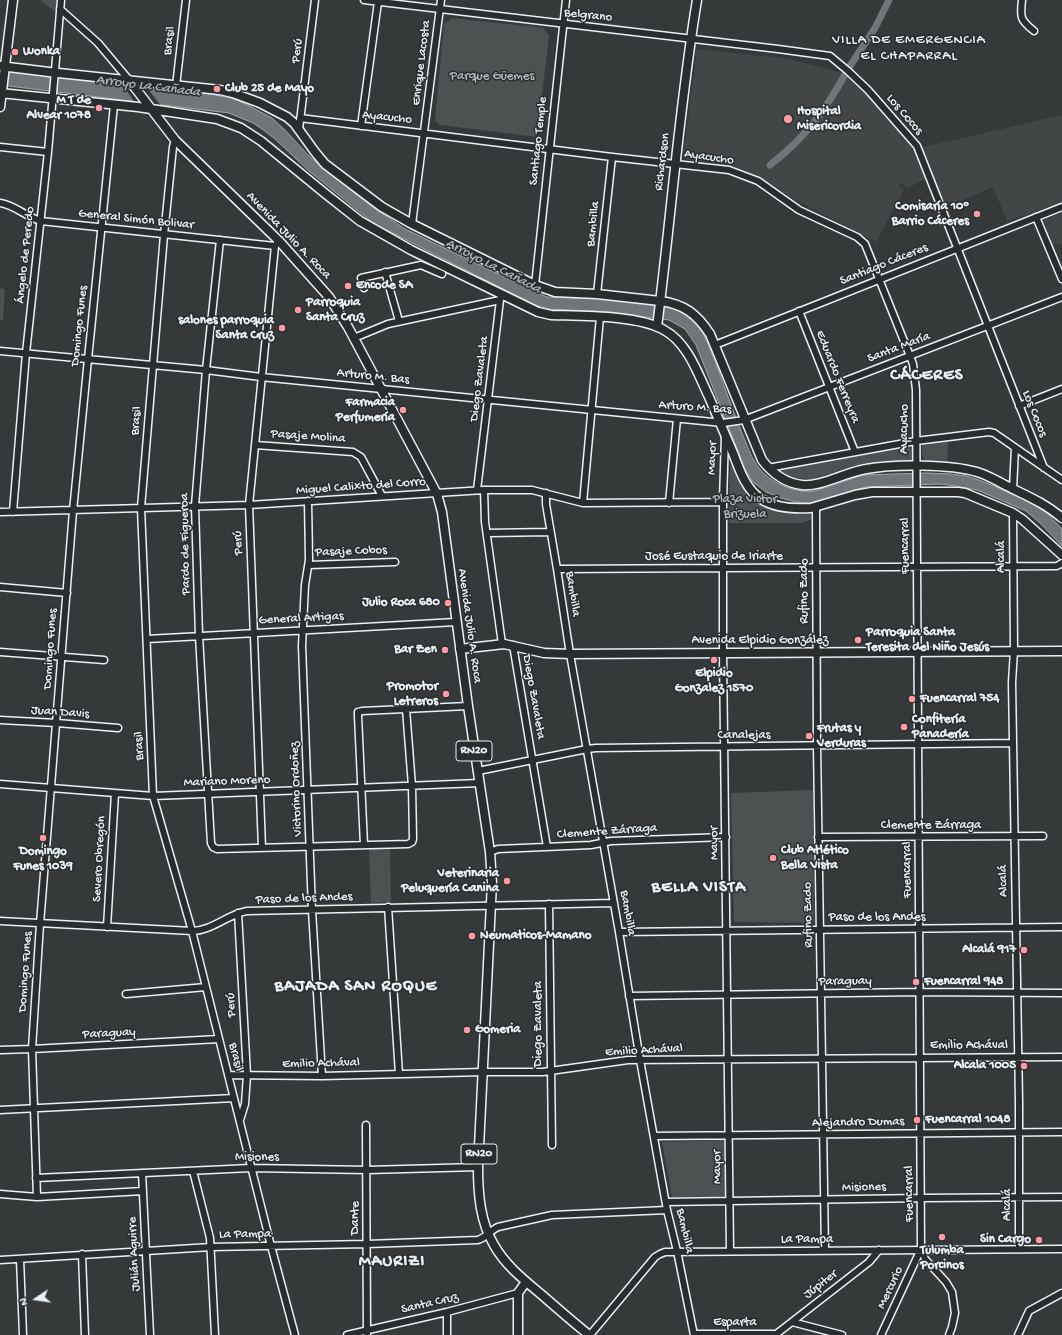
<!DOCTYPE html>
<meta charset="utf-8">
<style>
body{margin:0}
#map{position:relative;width:1062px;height:1335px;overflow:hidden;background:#35393a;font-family:"Gochi Hand",sans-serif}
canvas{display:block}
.north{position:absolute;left:16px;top:1279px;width:40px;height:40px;-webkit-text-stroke:3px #2a2d2e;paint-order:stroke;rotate:257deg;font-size:11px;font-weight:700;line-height:16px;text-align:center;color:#e8f1f8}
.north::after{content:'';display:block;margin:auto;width:14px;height:18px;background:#e8f1f8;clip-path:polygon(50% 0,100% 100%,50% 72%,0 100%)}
</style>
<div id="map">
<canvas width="1062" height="1335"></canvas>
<div class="north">N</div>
</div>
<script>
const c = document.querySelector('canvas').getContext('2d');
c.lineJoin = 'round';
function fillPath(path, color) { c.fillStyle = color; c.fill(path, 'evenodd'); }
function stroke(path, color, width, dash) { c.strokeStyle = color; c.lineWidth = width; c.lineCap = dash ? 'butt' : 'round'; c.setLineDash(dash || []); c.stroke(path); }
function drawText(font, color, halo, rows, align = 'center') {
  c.font = font + ' "Gochi Hand",sans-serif'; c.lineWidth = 3; c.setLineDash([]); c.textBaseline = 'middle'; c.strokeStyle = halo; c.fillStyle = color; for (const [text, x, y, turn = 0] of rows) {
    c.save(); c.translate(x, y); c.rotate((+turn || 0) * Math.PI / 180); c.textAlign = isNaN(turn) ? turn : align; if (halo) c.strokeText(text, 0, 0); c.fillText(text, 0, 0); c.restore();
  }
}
const built = new Path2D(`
 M697,49l92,10 60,16 15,15 50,58 11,31 -17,9 -8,-5 -1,3 5,4 -28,52 -84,-44 -33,-21 -27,-12 -45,-5 -4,-2z
 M1062,115v88l-55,18 -14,-34 -47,20 -26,-59z
 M1062,213v30l-9,3 -10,-26z`);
const green = new Path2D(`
 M40,0h18l-1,13z
 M452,18l92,10 5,8 -12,101 -97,-12 -5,-5 9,-96z
 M0,288l5,1 -2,31h-3z
 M948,440l-1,23 -22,-2c-3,-4 -3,-10 -3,-15l3,-2z
 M909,447l3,2v11l-4,3 -24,-1 -17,1 -14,3 -40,13 -22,-1 -14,-8z
 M732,465h4l22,35 53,12v7l-9,4h-73l1,-55z
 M813,790l1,133 -80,-1 -3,-129z
 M390,848l1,54 -20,1 -2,-54z
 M724,1140l1,56 -53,1 -10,-55z`);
const water = new Path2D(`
 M0,70l210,24 25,5 22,11 15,8 14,13 22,24 16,14 47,37 34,23 135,65 7,3 63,2 56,6 17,8 13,11 7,9c16,34 26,70 41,105 4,10 8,21 15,30 13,16 35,25 56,23l48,-16 63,-2 25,1 15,2 13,4 54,22 14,11 15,16v17l-22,-23 -14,-12 -49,-21 -21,-4 -16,-2 -75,3 -43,13 -13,3 -13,-1 -15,-4 -15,-6 -13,-10 -8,-13 -49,-124 -11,-16 -16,-9 -59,-8 -61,-3 -14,-4 -162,-82 -64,-52 -34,-32 -13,-10 -9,-6 -24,-10 -229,-28z`);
const pier = new Path2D(`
 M120,81l24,3 18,23 -27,-4z`);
const canal = new Path2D(`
 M848,69l27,-41 14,-28
 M770,165c36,-28 55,-54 77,-94`);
const minor = new Path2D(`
 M364,0l414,49 52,7 18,15 20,19 49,56 127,322
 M1022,0c-2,17 -2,20 12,31
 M60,9l38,34 31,37
 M176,86l10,-86
 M300,118l312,39 117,13 29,11 41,29 58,27 8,7 45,112 3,8 3,26 5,859 4,10 21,23 6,10 3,21 -3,14 -3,8
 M361,126l17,-124
 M299,129l16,-129
 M175,140l-2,7 -9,88 -23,273 12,288 39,135 79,315 24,89
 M0,147l48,5
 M0,203c15,2 26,14 41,18l234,25
 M1036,217l26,62
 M412,224l29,-224
 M220,240l-14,130 -11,136 4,130 12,207 2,4 4,2 191,-5 4,-2 1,-3 -1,-53 -6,-77
 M385,272l14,49
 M535,285l31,-285
 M364,288l-3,-10 60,-13 21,9
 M597,294l15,-137
 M799,311l56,141
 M354,338l34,-14 112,-24
 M715,345l347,-138
 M0,351l206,19 55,7 462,46 21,-3 318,-123
 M1019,406l43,-17
 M725,435l-2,67v151l7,598
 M255,445l98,7 8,5 21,39
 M768,468l148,-27 73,-9 5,1 68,47
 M1013,489l2,-41
 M477,490l23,-190 2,-6
 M484,490l1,32 17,122
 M546,493v11l11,65 13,85 49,278 21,128 27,150 10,41 17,84
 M308,501l1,59 -4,25 -3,61 10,264 10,166
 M583,503l17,-186
 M669,503l8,-84
 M816,507l1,239 8,505
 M0,512l249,-7 235,-15h48l51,13 140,-1
 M13,512l13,-159 22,-201 13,-152
 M1013,513l1,138 -2,31 7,419v148
 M487,533l63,-1
 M309,565l86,-3
 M557,569l500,-3 5,-3
 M0,587l67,6
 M147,639l309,-17
 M513,645l34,202
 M0,652l104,8
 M0,720l57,3 61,5
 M478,771l109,-22 9,-1 417,-5
 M0,784l153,12 327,-13
 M818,837l225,-1
 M364,845l-6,-129v-4l4,-1 106,-5
 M262,848l-13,-343 26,-259 4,-5
 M490,852l8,-3 93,-4 20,-4 115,-4
 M549,904l3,241
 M388,907l11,167
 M238,913l9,162 -2,29 -5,16
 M0,921l192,10c20,0 36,-17 55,-20l367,-8
 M107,927l8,-134
 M619,932l443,-5
 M126,994l80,-7
 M629,996l291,-4 142,1
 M0,1050l32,-1 187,-10
 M228,1075l94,1 162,-4h59l85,-12 434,-3
 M0,1110l234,-12
 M366,1125l1,210
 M654,1136l408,-4
 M193,1171l17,67 5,97
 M142,1173l8,162
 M36,1178l215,-10 116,2 111,-3
 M0,1194l37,3 106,-6
 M37,1197l-5,-148 8,-125 33,-413 15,-152 26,-254
 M666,1202l255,-4 141,-1
 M82,1254l3,81
 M20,1259l3,76
 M0,1260l211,-13 156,-3 111,-4c9,-3 13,-10 20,-13l54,-12 115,-5
 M447,1312v23
 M792,1322l50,13
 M694,1334h83
 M347,1335l100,-23 71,-19
 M590,1335l65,-78 5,-3 5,-2 397,-3
 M775,1335l94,-73 10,-12
 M881,1335l40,-86
 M1018,1335l11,-24 33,-18`);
const major = new Path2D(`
 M0,66l49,6 171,18 13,3 27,10 27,14 7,6 21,29 10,12 57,43 30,17 123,61 20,7 42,2 63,7c24,3 37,13 50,33l52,126c10,13 22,23 40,25 19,2 44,-13 64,-16 28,-5 84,-5 111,3 10,3 19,8 28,13 20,10 40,18 57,33
 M129,80l46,60 104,101 50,56 19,30 89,167 5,18 26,194 22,146 2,31 -14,284c0,26 2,55 16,78 11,20 30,35 48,50 16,14 31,27 47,40
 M0,93l138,14 79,12 24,9 20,13 66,54 33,26 51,29 127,62 13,3c30,1 87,0 113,15 24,13 34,44 45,67 8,19 16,37 24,56 6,16 13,37 28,46 14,9 34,10 50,9l44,-13 17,-3h86l7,1 48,20 9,6 40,36
 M0,107l13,-107
 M657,327c14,-109 22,-219 40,-327
 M460,649l44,-5 40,9 26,1 492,-3
 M518,1335v-42l8,-11`);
const markers = [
 [15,52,4,"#ff9aa2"],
 [217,89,4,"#ff9aa2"],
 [99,108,4,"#ff9aa2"],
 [788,119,5,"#ff9aa2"],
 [977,214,4,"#ff9aa2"],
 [348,286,4,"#ff9aa2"],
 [298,310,4,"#ff9aa2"],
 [282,328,4,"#ff9aa2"],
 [403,410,4,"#ff9aa2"],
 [448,603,4,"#ff9aa2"],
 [858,640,4,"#ff9aa2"],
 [445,650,4,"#ff9aa2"],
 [714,660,4,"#ff9aa2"],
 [446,694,4,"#ff9aa2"],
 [912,699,4,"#ff9aa2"],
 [904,727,4,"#ff9aa2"],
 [809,736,4,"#ff9aa2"],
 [43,838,4,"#ff9aa2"],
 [773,858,4,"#ff9aa2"],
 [507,881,4,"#ff9aa2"],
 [472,936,4,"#ff9aa2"],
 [1024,950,4,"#ff9aa2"],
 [916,982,4,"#ff9aa2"],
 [467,1030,4,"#ff9aa2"],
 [1024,1066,4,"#ff9aa2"],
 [917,1120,4,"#ff9aa2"],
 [942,1237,4,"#ff9aa2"],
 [1039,1240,4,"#ff9aa2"]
];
const shields = [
 [474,751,36],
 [479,1154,36]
];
const shieldNames = [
 ["RN20",474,751],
 ["RN20",479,1154]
];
const streetNames = [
 ["Belgrano",588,16,6],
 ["Brasil",170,41,-83],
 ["Perú",298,51,-83],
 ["Enrique Lacosta",422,63,-83],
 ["Los Cocos",904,115,49],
 ["Ayacucho",387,118,6],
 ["Santiago Temple",539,141,-84],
 ["Ayacucho",709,158,8],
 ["Richardson",663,162,-83],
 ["General Simón Bolivar",136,220,6],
 ["Bambilla",594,224,-84],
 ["Avenida Julio A. Roca",288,236,46],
 ["Ángelo de Peredo",26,255,-84],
 ["Santiago Cáceres",884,265,-22],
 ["Domingo Funes",80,326,-84],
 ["Santa María",899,348,-21],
 ["Arturo M. Bas",373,377,6],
 ["Eduardo Ferreyra",837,377,68],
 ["Diego Zavaleta",480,379,-83],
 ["Arturo M. Bas",695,408,4],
 ["Los Cocos",1034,414,68],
 ["Brasil",137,421,-85],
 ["Ayacucho",905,429,-90],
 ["Pasaje Molina",308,437,4],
 ["Mayor",713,458,-88],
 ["Miguel Calixto del Corro",361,487,-4],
 ["Perú",239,543,-92],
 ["Pardo de Figueroa",186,544,-91],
 ["Fuencarral",906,546,-90],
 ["Pasaje Cobos",351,552,-2],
 ["José Eustaquio de Iriarte",714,557],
 ["Alcalá",1002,557,-90],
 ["Rufino Zado",805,591,-90],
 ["Bambilla",572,594,81],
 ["General Artigas",301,619,-3],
 ["Avenida Julio A. Roca",469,626,82],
 ["Avenida Elpidio González",760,641],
 ["Domingo Funes",51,649,-86],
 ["Diego Zavaleta",533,697,80],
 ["Juan Davis",60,713,4],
 ["Canalejas",744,736],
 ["Brasil",140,746,-93],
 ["Mariano Moreno",227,782,-2],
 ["Victorino Ordoñez",297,789,-92],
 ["Clemente Zárraga",931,826],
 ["Clemente Zárraga",607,832,-4],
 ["Mayor",715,843,-91],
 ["Severo Obregón",100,859,-87],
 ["Fuencarral",908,870,-90],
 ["Alcalá",1004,881,-91],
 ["Paso de los Andes",304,899,-2],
 ["Bambilla",627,913,80],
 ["Rufino Zado",809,915,-91],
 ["Paso de los Andes",877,918],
 ["Domingo Funes",26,972,-86],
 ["Paraguay",845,982,-1],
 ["Perú",232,1005,-93],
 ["Diego Zavaleta",539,1024,-90],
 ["Paraguay",109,1034,-3],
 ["Emilio Achával",969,1046],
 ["Emilio Achával",644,1051,-3],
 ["Brasil",235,1057,76],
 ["Emilio Achával",321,1064,-1],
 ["Alejandro Dumas",858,1123,-1],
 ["Misiones",257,1158],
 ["Mayor",718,1167,-91],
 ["Misiones",864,1188,-1],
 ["Fuencarral",910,1194,-90],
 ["Alcalá",1008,1205,-90],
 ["Dante",356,1218,-90],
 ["Bambilla",684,1231,77],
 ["La Pampa",245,1235,-1],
 ["La Pampa",807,1240],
 ["Julián Aguirre",135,1254,-93],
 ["Júpiter",821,1285,-38],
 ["Mercurio",891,1288,-65],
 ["Santa Cruz",430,1304,-13],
 ["Esparta",735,1323]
];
const poiNames = [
 ["Wonka",23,52],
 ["Club 25 de Mayo",225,89],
 ["M T de",91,101,"right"],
 ["Alvear 1078",91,116,"right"],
 ["Hospital",797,112],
 ["Misericordia",797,127],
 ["Comisaría 10º",969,207,"right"],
 ["Barrio Cáceres",969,222,"right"],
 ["Encode SA",356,286],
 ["Parroquia",306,303],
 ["Santa Cruz",306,318],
 ["salones parroquia",274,321,"right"],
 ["Santa Cruz",274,336,"right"],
 ["Farmacia",395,403,"right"],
 ["Perfumería",395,418,"right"],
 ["Julio Roca 680",440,603,"right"],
 ["Parroquia Santa",866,633],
 ["Teresita del Niño Jesús",866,648],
 ["Bar Zen",437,650,"right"],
 ["Elpidio",714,674,"center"],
 ["Gonzalez 1570",714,689,"center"],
 ["Promotor",438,687,"right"],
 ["Letreros",438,702,"right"],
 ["Fuencarral 754",920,699],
 ["Confitería",912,720],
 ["Panadería",912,735],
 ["Frutas y",817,729],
 ["Verduras",817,744],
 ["Club Atlético",781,851],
 ["Bella Vista",781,866],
 ["Domingo",43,852,"center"],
 ["Funes 1039",43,867,"center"],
 ["Veterinaria",499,874,"right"],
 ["Peluquería Canina",499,889,"right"],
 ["Neumaticos-Mamano",480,936],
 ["Alcalá 917",1016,950,"right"],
 ["Fuencarral 948",924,982],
 ["Gomeria",475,1030],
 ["Alcala 1005",1016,1066,"right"],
 ["Fuencarral 1048",925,1120],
 ["Sin Cargo",1031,1240,"right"],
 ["Tulumba",942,1251,"center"],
 ["Porcinos",942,1266,"center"]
];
const parkNames = [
 ["Parque Güemes",492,77],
 ["Plaza Victor",745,500],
 ["Brizuela",745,515]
];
const neighbourhoodNames = [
 ["VILLA DE EMERGENCIA",909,41],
 ["EL CHAPARRAL",909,57]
];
const waterNames = [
 ["Arroyo La Cañada",148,87,7],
 ["Arroyo La Cañada",493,267,27]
];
const districtNames = [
 ["CÁCERES",927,376],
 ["BELLA VISTA",699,888],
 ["BAJADA SAN ROQUE",356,987],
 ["MAURIZI",392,1262]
];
fillPath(built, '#424647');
fillPath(green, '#4d5152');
fillPath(water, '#707579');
stroke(water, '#a0a7ac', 1);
fillPath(pier, '#35393a');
stroke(canal, '#707579', 7);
stroke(minor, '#e8f1f8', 9);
stroke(major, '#e8f1f8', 11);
stroke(minor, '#2a2d2e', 6);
stroke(major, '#2a2d2e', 8);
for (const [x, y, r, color] of markers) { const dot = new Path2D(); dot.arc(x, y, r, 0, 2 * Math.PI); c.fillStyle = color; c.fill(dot); stroke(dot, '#2a2d2e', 1.5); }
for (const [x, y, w] of shields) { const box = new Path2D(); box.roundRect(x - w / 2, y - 10, w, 20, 3); c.fillStyle = '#2a2d2e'; c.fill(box); stroke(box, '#e8f1f8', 1); }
drawText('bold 12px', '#e8f1f8', null, shieldNames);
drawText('13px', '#e8f1f8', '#2a2d2e', streetNames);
drawText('bold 13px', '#e8f1f8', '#2a2d2e', poiNames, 'left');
drawText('13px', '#b2b9be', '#2a2d2e', parkNames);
c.letterSpacing = '1px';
drawText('14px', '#e8f1f8', '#2a2d2e', neighbourhoodNames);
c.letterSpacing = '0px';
drawText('italic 14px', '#acb3b8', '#2a2d2e', waterNames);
c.letterSpacing = '1px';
drawText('bold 17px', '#e8f1f8', '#2a2d2e', districtNames);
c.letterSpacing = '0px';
</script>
